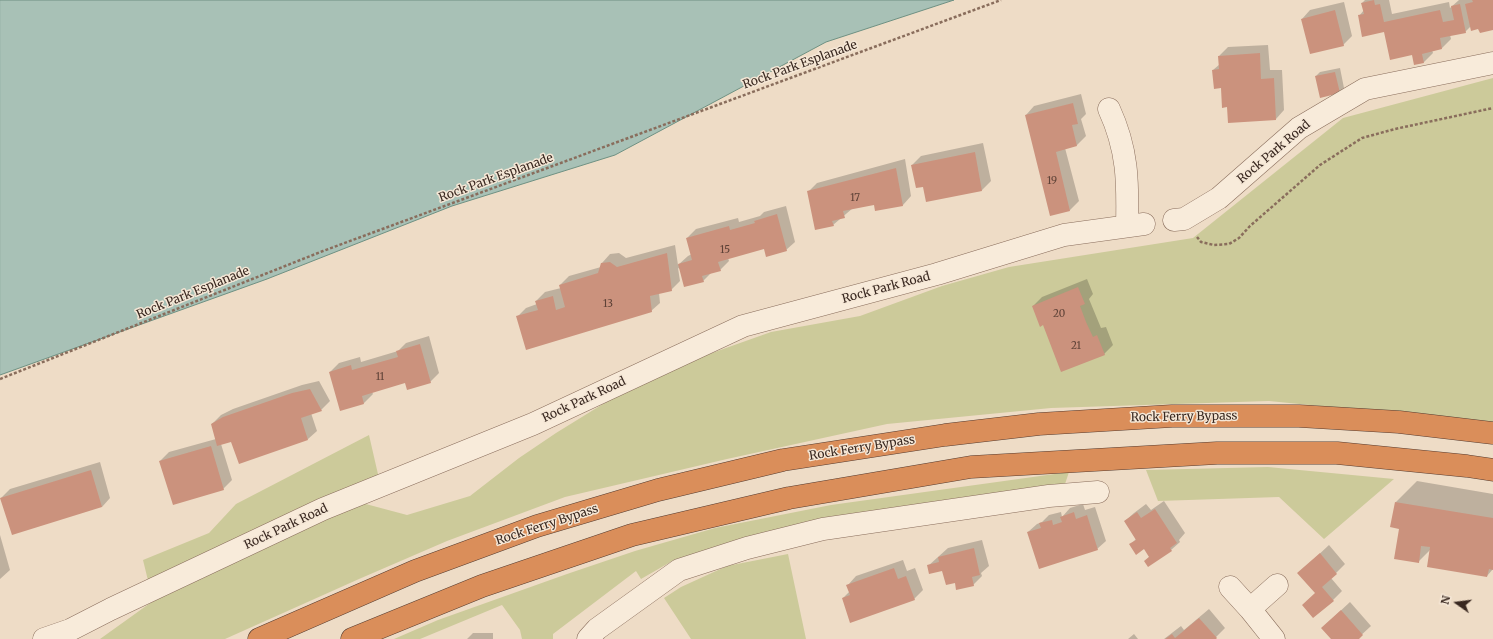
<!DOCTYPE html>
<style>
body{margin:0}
#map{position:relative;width:1493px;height:639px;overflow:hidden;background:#eedcc6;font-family:Merriweather,serif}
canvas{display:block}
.north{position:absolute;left:1437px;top:583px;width:40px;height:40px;-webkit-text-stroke:3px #f5e7d6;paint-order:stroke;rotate:284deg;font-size:11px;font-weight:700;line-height:16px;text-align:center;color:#392820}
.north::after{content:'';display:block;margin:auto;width:14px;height:18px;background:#392820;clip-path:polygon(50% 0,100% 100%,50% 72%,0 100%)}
</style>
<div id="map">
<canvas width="1493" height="639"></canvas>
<div class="north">N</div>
</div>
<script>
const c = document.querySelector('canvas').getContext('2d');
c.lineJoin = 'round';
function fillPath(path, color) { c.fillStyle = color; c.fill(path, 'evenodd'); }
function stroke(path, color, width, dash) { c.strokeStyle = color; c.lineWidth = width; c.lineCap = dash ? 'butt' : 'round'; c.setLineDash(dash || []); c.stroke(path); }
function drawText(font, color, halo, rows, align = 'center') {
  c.font = font + ' Merriweather,serif'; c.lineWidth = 3; c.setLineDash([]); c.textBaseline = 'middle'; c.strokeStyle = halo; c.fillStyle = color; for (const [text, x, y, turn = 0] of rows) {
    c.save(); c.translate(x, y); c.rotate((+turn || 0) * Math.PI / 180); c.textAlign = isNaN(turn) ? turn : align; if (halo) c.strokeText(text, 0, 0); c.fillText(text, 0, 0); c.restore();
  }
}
const green = new Path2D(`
 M1493,78v345l-224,-22 -218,7 -164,16 -160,35 -162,38 -118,44 -88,38 -134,60h-125l53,-38 -10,-41 66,-27 27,-29 133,-69 11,48 -18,20 45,12 63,-19 49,-38 37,-25 94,-58 121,-43 89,-16 82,-30 67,-19 184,-29 150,-120z
 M1268,467l126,12 -70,60 -45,-42 -121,4 -12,-31z
 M1069,472l-4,12 -114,15 -176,33 -101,28 -33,19 -5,-8 -83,63v5h-31l-2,-9 -18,-25 -82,34h-26l44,-19 129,-46 68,-23 80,-23 116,-23z
 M788,554l18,85h-115l-27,-41 17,-11 46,-21z`);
const water = new Path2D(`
 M0,0h954l-128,42 -211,113 -163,51 -185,73 -267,96z`);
const shadow = new Path2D(`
 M1365,0h24l3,14 57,-12 1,6 9,-8h34v29l-22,-3 -6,6 -15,3 1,4 -9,9 -10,2 1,3 -9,9 -9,2 -2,-10 -28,-23 -26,-15 5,-6 -2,-7z
 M1344,2l8,34 -9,9 -41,-26 8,-9z
 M1268,45l2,25h12l2,40 -8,9 -48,-13 -6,-19 -9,-17 7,-6 -1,-8 9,-9z
 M1340,68l4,20 -5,4 -23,-16 4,-4z
 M1081,94l5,20 -5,5 5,17 -9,9 -12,3 14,53 -9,9 -19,5 -25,-100 8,-9z
 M983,143l8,38 -9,9 -55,11 -3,-15 -12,-21 9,-9z
 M905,159l6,37 -8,9 -28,-1 -22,4 -20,17 -25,-33 9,-9z
 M786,206l9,36 -9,8 -22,-2 -36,10 1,3 -9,9 -8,2 -9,9 -25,-13 2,13 -9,9 -12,3 1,10 -9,8 -134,6 9,-9 11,-4 -1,-3 9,-9 16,-4 -1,-3 9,-9 32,-9 1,-4 8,-9 9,-1 7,5 49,-13 3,20 10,-9 4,-2 -5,-16 9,-9 42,-11 1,4 21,-6 4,-4z
 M1087,279l6,15 -4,5 12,29 5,-1 7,18 -9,9 -60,-30 -11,-18 9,-9z
 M429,336l10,37 -9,9h-24l-34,10 1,2 -9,9 -23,7 -11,-38 9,-9 21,-6 1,5 37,-11 8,-8z
 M319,381l11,20 -9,9 -10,3 6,18 -9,8 -68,24 -8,-22 -11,3 11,36 -9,9 -63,-28 9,-9 47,-13 -4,-15 9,-9 12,-6 69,-24z
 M100,462l10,36 -8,9 -101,-9 9,-9z
 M1417,481l76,13v75l-6,7 -57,-26 -12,12 -18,-34 -4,-26z
 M1164,501l21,32 -6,7 1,2 -9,8 -26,11 5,-5 -6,-8 -14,-3 6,-6 -11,-18 9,-8 12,-9 5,6z
 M1083,504l2,6 10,-3 11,34 -9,8 -69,-17 9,-8 5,-2 7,-7 12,-3 1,5 8,-9z
 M0,535l10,35 -10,9z
 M982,540l7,26 -8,7 1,3 -9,9 -18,-3 -12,-13 -15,-3 20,-18z
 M1329,545l16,19 -14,14 11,13 -9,9 -30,5 13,-12 -17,-20z
 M903,560l4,11 8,-3 8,22 -9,9 -71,-1 7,-7 -2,-6 8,-9z
 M1350,602l21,24 -14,13h-25l-10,-11z
 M1209,609l16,19 -11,11h-50l17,-13 3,4z
 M473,633h20v6h-26z
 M1134,634l4,5h-10z`);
const building = new Path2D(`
 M1374,0l1,5 5,-1 4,18 56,-12 3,12 11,-2 -3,-14 9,-2 6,29 -26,5 2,11 -20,5 2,9 -10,2 -2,-10 -22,5 -6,-28 -22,5 -4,-22 6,-1 -3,-11z
 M1472,0h21v30l-13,3 -2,-4 -7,2 -6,-27 8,-2z
 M1335,10l9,36 -34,8 -9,-35z
 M1260,53l1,26 13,-1 2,42 -48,3 -1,-16 -5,1 -1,-20 -7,1 -2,-19 7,-1 -1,-13z
 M1335,72l5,21 -20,5 -5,-22z
 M1073,103l5,21 -6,1 5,21 -21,6 14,59 -20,5 -25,-101z
 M975,152l7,39 -56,11 -3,-15 -7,1 -5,-23z
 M896,168l7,38 -28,5 -1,-6 -31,6 2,7 -13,3 2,5 -19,4 -8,-39z
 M777,214l10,37 -21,6 -2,-8 -46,13 3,9 -19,5 2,6 -20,5 -6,-23 14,-4 -6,-22 43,-12 1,4 25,-7 -1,-2z
 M667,253l5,38 -22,5 2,16 -126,38 -10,-34 22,-6 -3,-9 18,-5 3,14 9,-3 -6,-22 39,-12 3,-10 9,-1 7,5z
 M1078,287l7,17 -5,2 6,16 7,15 4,-2 8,20 -44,17 -18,-47 -3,2 -8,-21z
 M420,344l11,39 -24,7 -2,-7 -43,13 2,8 -24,7 -11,-39 22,-7 1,5 46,-13 -2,-6z
 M310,389l12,22 -21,7 7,22 -69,24 -8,-22 -14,4 -6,-22 12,-7 69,-24z
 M211,446l13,44 -51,15 -14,-44z
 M91,470l11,37 -90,28 -12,-37z
 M1395,502l98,16v52l-4,-1 -2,8 -60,-10 3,-20 -9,-1 -2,17 -25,-4 5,-30 -9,-2z
 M1155,509l22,34 -7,5 2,3 -24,16 -4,-6 5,-4 -5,-8 -8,6 -7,-11 7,-4 -12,-19 13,-9 4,6z
 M1074,512l2,7 11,-4 11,35 -59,19 -12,-37 14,-4 -2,-5 13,-3 1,5 9,-3 -2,-5z
 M974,548l6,27 -8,2 2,9 -18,4 -1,-7 -9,2 -4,-14 -13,3 -2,-9 12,-3 -1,-5z
 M1320,553l17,21 -15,13 12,14 -21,17 -11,-13 13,-12 -18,-20z
 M894,568l4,11 8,-3 9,24 -65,23 -8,-25 8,-3 -4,-10z
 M1341,610l22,25 -4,4h-28l-10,-11z
 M1199,618l18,20 -1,1h-51l7,-5 3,4z`);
const path = new Path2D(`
 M1197,237l4,5 13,3 15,-1 10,-6 11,-12 70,-61 42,-27 33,-9 98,-21
 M0,379l323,-128 678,-251`);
const minor = new Path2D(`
 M1109,109c19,41 19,73 18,117
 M1174,220l10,-1 35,-21 80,-70 66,-39 128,-26
 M1230,587l20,22 27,-24
 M1250,609l24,30
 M44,639l26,-9 41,-21 212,-100 210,-85 210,-98 194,-52 127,-39 80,-11
 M588,639l9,-10 82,-59 68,-22 76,-19 226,-33 49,-4`);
const highway = new Path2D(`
 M259,639l156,-68 122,-45 121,-36 125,-30 162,-25 94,-11 133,-8h127l100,6 94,11
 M352,639l130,-53 150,-51 157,-37 182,-31 246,-14h120l130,13 26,4`);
const numberNames = [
 ["19",1052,181],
 ["17",855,198],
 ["15",725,250],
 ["13",608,304],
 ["20",1059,314],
 ["21",1076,346],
 ["11",380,377]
];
const streetNames = [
 ["Rock Park Esplanade",800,65,-20],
 ["Rock Park Road",1274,152,-40],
 ["Rock Park Esplanade",496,178,-20],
 ["Rock Park Road",886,288,-15],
 ["Rock Park Esplanade",193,293,-22],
 ["Rock Park Road",584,400,-25],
 ["Rock Ferry Bypass",1184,417,-1],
 ["Rock Ferry Bypass",862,448,-9],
 ["Rock Ferry Bypass",547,525,-18],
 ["Rock Park Road",286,527,-25]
];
fillPath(green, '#ccca9a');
fillPath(water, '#a8c1b6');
stroke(water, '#6e9082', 1);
fillPath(shadow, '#0003');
fillPath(building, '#cb927d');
stroke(minor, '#896d5c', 23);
stroke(highway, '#573c30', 23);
stroke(path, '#896d5c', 2.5, [3, 2]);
stroke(minor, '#f8ebda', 22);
stroke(highway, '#da8e5a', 22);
drawText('10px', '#5e4237', null, numberNames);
drawText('12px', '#392820', '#f5e7d6', streetNames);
</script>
